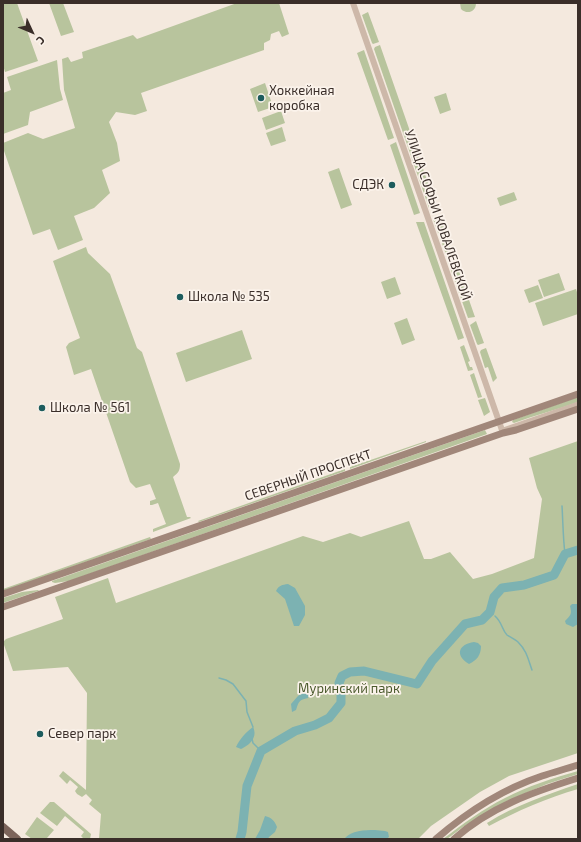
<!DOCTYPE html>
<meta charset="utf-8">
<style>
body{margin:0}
#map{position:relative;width:581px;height:842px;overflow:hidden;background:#f4e9de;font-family:"Exo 2",sans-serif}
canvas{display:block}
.frame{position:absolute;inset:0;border:4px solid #3a2e29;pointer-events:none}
.north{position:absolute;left:12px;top:12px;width:40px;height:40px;-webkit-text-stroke:3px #fbf3eb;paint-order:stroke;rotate:134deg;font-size:11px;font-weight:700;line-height:16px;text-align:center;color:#3a2e29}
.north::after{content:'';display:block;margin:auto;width:14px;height:18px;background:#3a2e29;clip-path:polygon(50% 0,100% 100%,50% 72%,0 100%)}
</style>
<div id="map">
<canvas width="581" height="842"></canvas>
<div class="frame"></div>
<div class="north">С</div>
</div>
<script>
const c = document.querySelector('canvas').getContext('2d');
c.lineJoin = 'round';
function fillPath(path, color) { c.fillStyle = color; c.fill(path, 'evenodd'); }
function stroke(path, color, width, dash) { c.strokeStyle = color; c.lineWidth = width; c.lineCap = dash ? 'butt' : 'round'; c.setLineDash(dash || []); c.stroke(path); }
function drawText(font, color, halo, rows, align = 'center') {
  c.font = font + ' "Exo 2",sans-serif'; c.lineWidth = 3.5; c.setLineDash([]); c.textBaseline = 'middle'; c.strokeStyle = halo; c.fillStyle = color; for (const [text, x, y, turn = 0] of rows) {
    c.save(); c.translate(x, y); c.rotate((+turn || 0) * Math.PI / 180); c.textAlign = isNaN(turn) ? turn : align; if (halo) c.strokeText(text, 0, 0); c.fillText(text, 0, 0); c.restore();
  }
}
const green = new Path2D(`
 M3,3h14l21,58 -33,11 -2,-7z
 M49,3h14l11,29 -13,4z
 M237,3h42l10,31 -7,3 -3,-6 -8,3 -1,6 -6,3v7l-123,43 6,18 -12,4 -19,-3 -7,10 8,21 3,18 -18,9 8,23 -16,15 -20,8 9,24 -25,10 -8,-21 -17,6 -30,-87v-5l25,-10 15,6 32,-11 -11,-38 -2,-31 6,-2 3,5 12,-4 -1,-6 51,-17 4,4z
 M460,3h16c0,9 -9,12 -15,6z
 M368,12l11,30 -6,2 -1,-1 -10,-28z
 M380,45l56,161 -7,2 -55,-159 1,-2z
 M364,50l30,88 -6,2 -31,-87z
 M57,60l3,29 3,11 -33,12 -2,13 -25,9v-41l8,-3 -4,-13z
 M265,83l8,24 -15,5 -8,-23z
 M446,93l5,17 -11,4 -6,-17z
 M281,111l4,12 -19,7 -4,-12z
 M282,127l4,14 -15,5 -5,-13z
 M396,142l24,71 -6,2 -24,-70z
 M339,168l13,37 -11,4 -13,-37z
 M514,192l3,8 -17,6 -3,-8z
 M440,216l13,39 -6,2 -14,-38z
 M416,222h8l40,116 -6,2z
 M86,247l2,6 22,21 27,74 5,4 38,112c0,7 -2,9 -7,13l14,40h3l1,1 -38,14v-3l13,-5 -8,-21 -6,2h-2v-4l6,-2 -6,-15 -14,4 -6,-6 -39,-113 -17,6 -8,-28 3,-4 11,-5 -27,-77z
 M455,260l20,57 -7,1 -20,-56z
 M559,273l6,17 -21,7 -6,-17z
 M395,277l6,17 -14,5 -6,-17z
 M538,285l5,13 -14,5 -5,-13z
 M576,289l2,6v19l-35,12 -8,-23z
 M407,318l8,22 -13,5 -8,-22z
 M476,321l8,22 -6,2 -1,-1 -7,-19z
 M242,330l10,29 -66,23 -10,-29z
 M464,345l6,16 -2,1 2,5h2l1,3 -5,1 -8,-24z
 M486,348l11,30 -4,4 -5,-15 -3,1 -5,-16 1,-2z
 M474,373l8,24 -4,1 -8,-23z
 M578,397v5c-21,8 -43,13 -64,21l-2,-1 1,-2z
 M485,398l5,14 -6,4 -6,-16z
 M485,430l2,4 -418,147 -14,2 -3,-1v-1z
 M426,441v1l-76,27v-2z
 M578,441v312l-69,23 -29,16 -49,34 -13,13h-319l2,-25 -12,-10 3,-4 -6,-6 -4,3 -5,-3 -2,-3 3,-4 -8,-7 -3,4 -8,-8 4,-5 23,19 1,-97 -19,-26 -55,4 -10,-29 3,-3 57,-20 -8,-22 53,-19 8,25 187,-67 20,6 27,-9 11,4 48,-16 15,38h7l19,-7 23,27 19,-5 42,-16 8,-59 -5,-11 -8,-30z
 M345,469v2l-146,51 -1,-1z
 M150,537l1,2 -148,52v-2z
 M38,590h1l-1,1 -35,12v-5l19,-6z
 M578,771v3l-31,10 -40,17 -44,26 -16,12h-4c20,-15 40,-30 62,-41 23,-12 48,-20 73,-27z
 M578,784v5c-31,9 -61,22 -89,37l-2,-3c29,-18 59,-28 91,-39z
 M50,802h4l37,32 -1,5h-6l-3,-3 3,-4 -19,-16 -8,10 -17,-13z
 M37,817l17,13 -7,8 1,1h-16l-7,-5z`);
const water = new Path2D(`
 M288,584l7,4 10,18v9l-6,11h-5l-9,-27 -9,-8c3,-6 6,-6 12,-7z
 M572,604h6v20l-5,3 -7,-3 -1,-3c6,-6 7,-7 5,-15z
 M474,642l4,1 3,3c0,9 -4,14 -12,18 -15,-9 -10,-20 5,-22z
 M305,691l4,1 -1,6c-9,2 -9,3 -12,12l-4,2 -1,-8 7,-8z
 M253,727c5,10 -3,18 -12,22l-5,-2c4,-8 9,-14 17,-20z
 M265,816c7,2 9,4 12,11l-2,5 -6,5 -1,2h-13l5,-9z
 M375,830l10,1 3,1 1,5 -3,2h-42c8,-9 20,-9 31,-9z`);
const stream = new Path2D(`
 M562,506c1,16 1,32 3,48
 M490,612l3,2
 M495,616c7,6 7,14 12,19 3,2 8,4 11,7 9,9 10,17 14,28
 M219,678l7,2 7,4 13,17 1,11 6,15
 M252,739l1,4 8,8`);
const river = new Path2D(`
 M240,839l2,-7 5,-46 14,-35 34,-20 20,-6 14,-7 12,-15v-12l-2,-8 3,-7 8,-4 14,-1 53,13 15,-23 33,-37 17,-4 8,-8 4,-15 8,-9 22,-3 30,-10 11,-21 13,-4`);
const minor = new Path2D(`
 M503,430l75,-26`);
const tertiary = new Path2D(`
 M353,3l150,430`);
const secondary = new Path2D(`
 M3,594l575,-200
 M3,607l500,-174 13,-3 62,-21
 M436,839c31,-27 67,-50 106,-63 12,-4 24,-7 36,-11
 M454,839c36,-32 79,-47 124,-61`);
const primary = new Path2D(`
 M3,827l14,12`);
const markers = [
 [261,98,4,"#1d5c5d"],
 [392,185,4,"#1d5c5d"],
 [180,297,4,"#1d5c5d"],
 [42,408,4,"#1d5c5d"],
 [40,734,4,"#1d5c5d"]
];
const poiNames = [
 ["Хоккейная",269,91],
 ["коробка",269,106],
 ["СДЭК",384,185,"right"],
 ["Школа № 535",188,297],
 ["Школа № 561",50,408],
 ["Север парк",48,734]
];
const streetNames = [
 ["УЛИЦА СОФЬИ КОВАЛЕВСКОЙ",438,215,71],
 ["СЕВЕРНЫЙ ПРОСПЕКТ",308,475,-19]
];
const parkNames = [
 ["Муринский парк",349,689]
];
fillPath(green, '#b8c49d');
fillPath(water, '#7cb2b2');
stroke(stream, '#7cb2b2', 1.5);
stroke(river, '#7cb2b2', 9);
stroke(minor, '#cdb8a9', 5);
stroke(tertiary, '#cdb8a9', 6);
stroke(secondary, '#a1877a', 7);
stroke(primary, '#7c645a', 8);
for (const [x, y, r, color] of markers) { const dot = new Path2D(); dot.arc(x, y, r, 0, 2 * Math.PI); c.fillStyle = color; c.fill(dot); stroke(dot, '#fbf3eb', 1.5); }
drawText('13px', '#3a2e29', '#fbf3eb', poiNames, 'left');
drawText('13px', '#3a2e29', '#fbf3eb', streetNames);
drawText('13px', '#4a592c', '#fbf3eb', parkNames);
</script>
